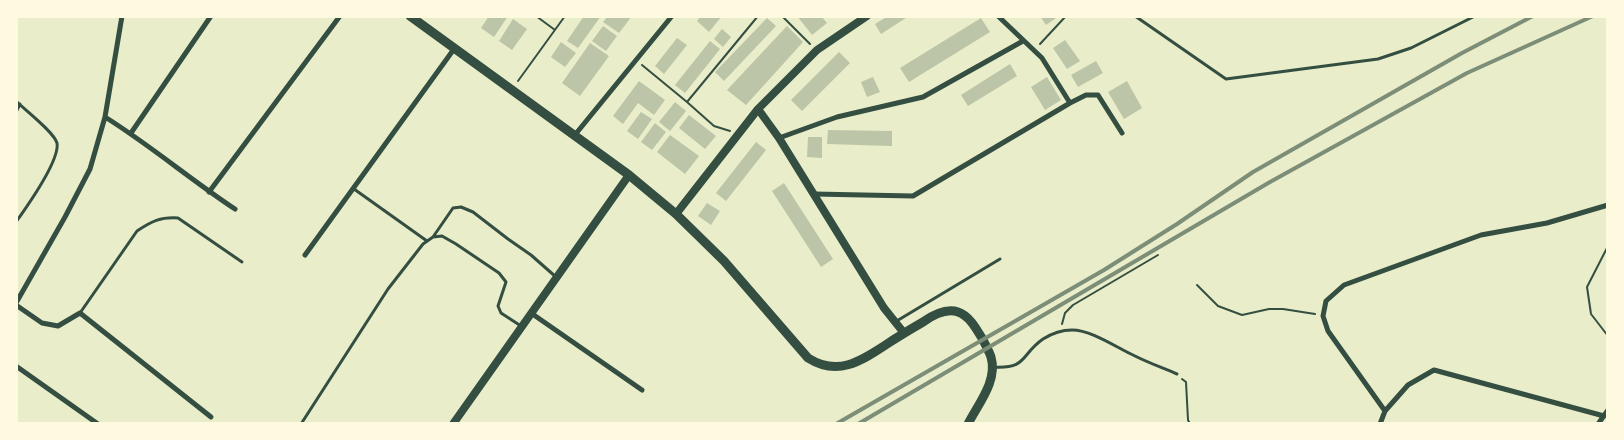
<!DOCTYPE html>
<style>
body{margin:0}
#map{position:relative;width:1624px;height:440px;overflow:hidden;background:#e9edc9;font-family:"DM Sans",sans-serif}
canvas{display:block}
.frame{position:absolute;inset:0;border:18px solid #fefae0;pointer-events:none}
</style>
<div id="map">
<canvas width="1624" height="440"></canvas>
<div class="frame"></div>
</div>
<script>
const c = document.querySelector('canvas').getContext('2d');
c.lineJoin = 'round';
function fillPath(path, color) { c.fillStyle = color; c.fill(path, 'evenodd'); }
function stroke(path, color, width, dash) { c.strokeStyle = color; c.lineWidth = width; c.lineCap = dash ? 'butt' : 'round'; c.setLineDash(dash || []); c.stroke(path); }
const building = new Path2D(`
 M489,16h19l-14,21 -13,-9z
 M584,16h17l-23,32 -11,-7z
 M608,16h24l-13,17 -16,-11z
 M701,16h21l-13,16 -12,-11z
 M797,16h24l6,7 -15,12z
 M888,16h21l-28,18 -6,-10z
 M1040,16h19l-13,9z
 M767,18l9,8 -52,55 -9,-9z
 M981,18l9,14 -81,50 -9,-14z
 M513,19l14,10 -15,21 -13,-9z
 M603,26l14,10 -11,15 -14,-10z
 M787,26l16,16 -57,63 -19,-15z
 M722,29l9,8 -8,10 -9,-8z
 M677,38l10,7 -23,29 -9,-8z
 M1065,40l15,21 -13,8 -14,-21z
 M710,41l10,8 -35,44 -10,-8z
 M561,42l15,11 -11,14 -14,-10z
 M590,43l19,13 -29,40 -18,-13z
 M839,52l11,11 -48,48 -11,-11z
 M1096,61l7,12 -25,14 -7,-12z
 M1010,64l7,12 -49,30 -7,-11z
 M873,77l7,15 -13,5 -6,-15z
 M1047,77l14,23 -16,10 -14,-23z
 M639,81l26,19 -11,15 -16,-12 -15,21 -10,-8z
 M1127,81l15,27 -18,11 -16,-27z
 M675,102l11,9 -16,20 -11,-9z
 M641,112l11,7 -14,20 -11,-8z
 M689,115l27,21 -11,13 -26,-21z
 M655,123l11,9 -14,18 -11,-8z
 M828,130l64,1v15l-65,-2z
 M670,135l29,21 -14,18 -28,-22z
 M808,137h14v21l-15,-1z
 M756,142l10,8 -40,51 -10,-8z
 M784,183l49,76 -12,8 -49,-76z
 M707,203l13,8 -9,14 -13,-9z`);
const path = new Path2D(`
 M536,16l19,14
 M782,16l28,28
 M1040,44l26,-28
 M642,65l45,37 71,-86
 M518,81l47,-65
 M687,102l27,24 16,5
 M1608,246l-21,41 4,27 17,22
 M1197,285l21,21 24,9 27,-6h14l32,5
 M1062,324l3,-11 8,-8 85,-50
 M1182,379l4,3 2,38 2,4`);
const service = new Path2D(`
 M1135,16l91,63 152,-20 33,-11 64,-32
 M16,101c9,9 38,31 41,42 3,17 -31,65 -41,79
 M16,112l4,-8
 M354,189l73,52
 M433,237l20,-29 8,-1 12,5 35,27 23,16 25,22
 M80,313l57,-82c15,-10 23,-14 41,-13l64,44
 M895,322l105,-63
 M993,367c35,2 27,-12 50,-28 8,-5 19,-9 29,-9 20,0 45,18 63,26 14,7 28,12 42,18
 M301,424l87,-135 35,-45 10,-7 9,-1 14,8 43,29 7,9 -8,24 3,7 20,13`);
const minor = new Path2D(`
 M998,16l44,42 28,45
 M105,117c45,28 86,63 130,92
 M131,133l80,-117
 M574,136l98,-120
 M779,138l58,-21 86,-20 100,-56
 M209,192l131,-176
 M814,194l99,2 157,-93 16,-8h12l24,38
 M305,255l149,-206
 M16,303l49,-86 25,-48 15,-52 17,-101
 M16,305l26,18 16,3 22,-13 131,104
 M531,313l111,77
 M16,366l82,58
 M1385,411l-57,-80 -5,-15 3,-15 18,-16 137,-50 66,-12 61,-18
 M1380,424l5,-13 23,-26 26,-15 170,46
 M1598,424l10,-14`);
const tertiary = new Path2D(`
 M758,109l21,29 105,170 20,25
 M676,214l82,-105 59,-59 50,-34
 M453,424l176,-249`);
const secondary = new Path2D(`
 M410,16l219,159 47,39 48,47 84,97c30,19 53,3 79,-14 12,-8 24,-15 36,-22 10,-7 23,-14 35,-10 12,4 19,18 25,28 3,6 6,11 8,17 7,24 -13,47 -23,67`);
const rail = new Path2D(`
 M836,424l268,-154 73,-46 76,-52 209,-119 71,-37
 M858,424l412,-242 197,-109 126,-57`);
fillPath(building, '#bcc5a7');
stroke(path, '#344e41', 2);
stroke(service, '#344e41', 3);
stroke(minor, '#344e41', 5);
stroke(tertiary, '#344e41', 8);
stroke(secondary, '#344e41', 9);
stroke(rail, '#7c8e77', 4);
</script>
